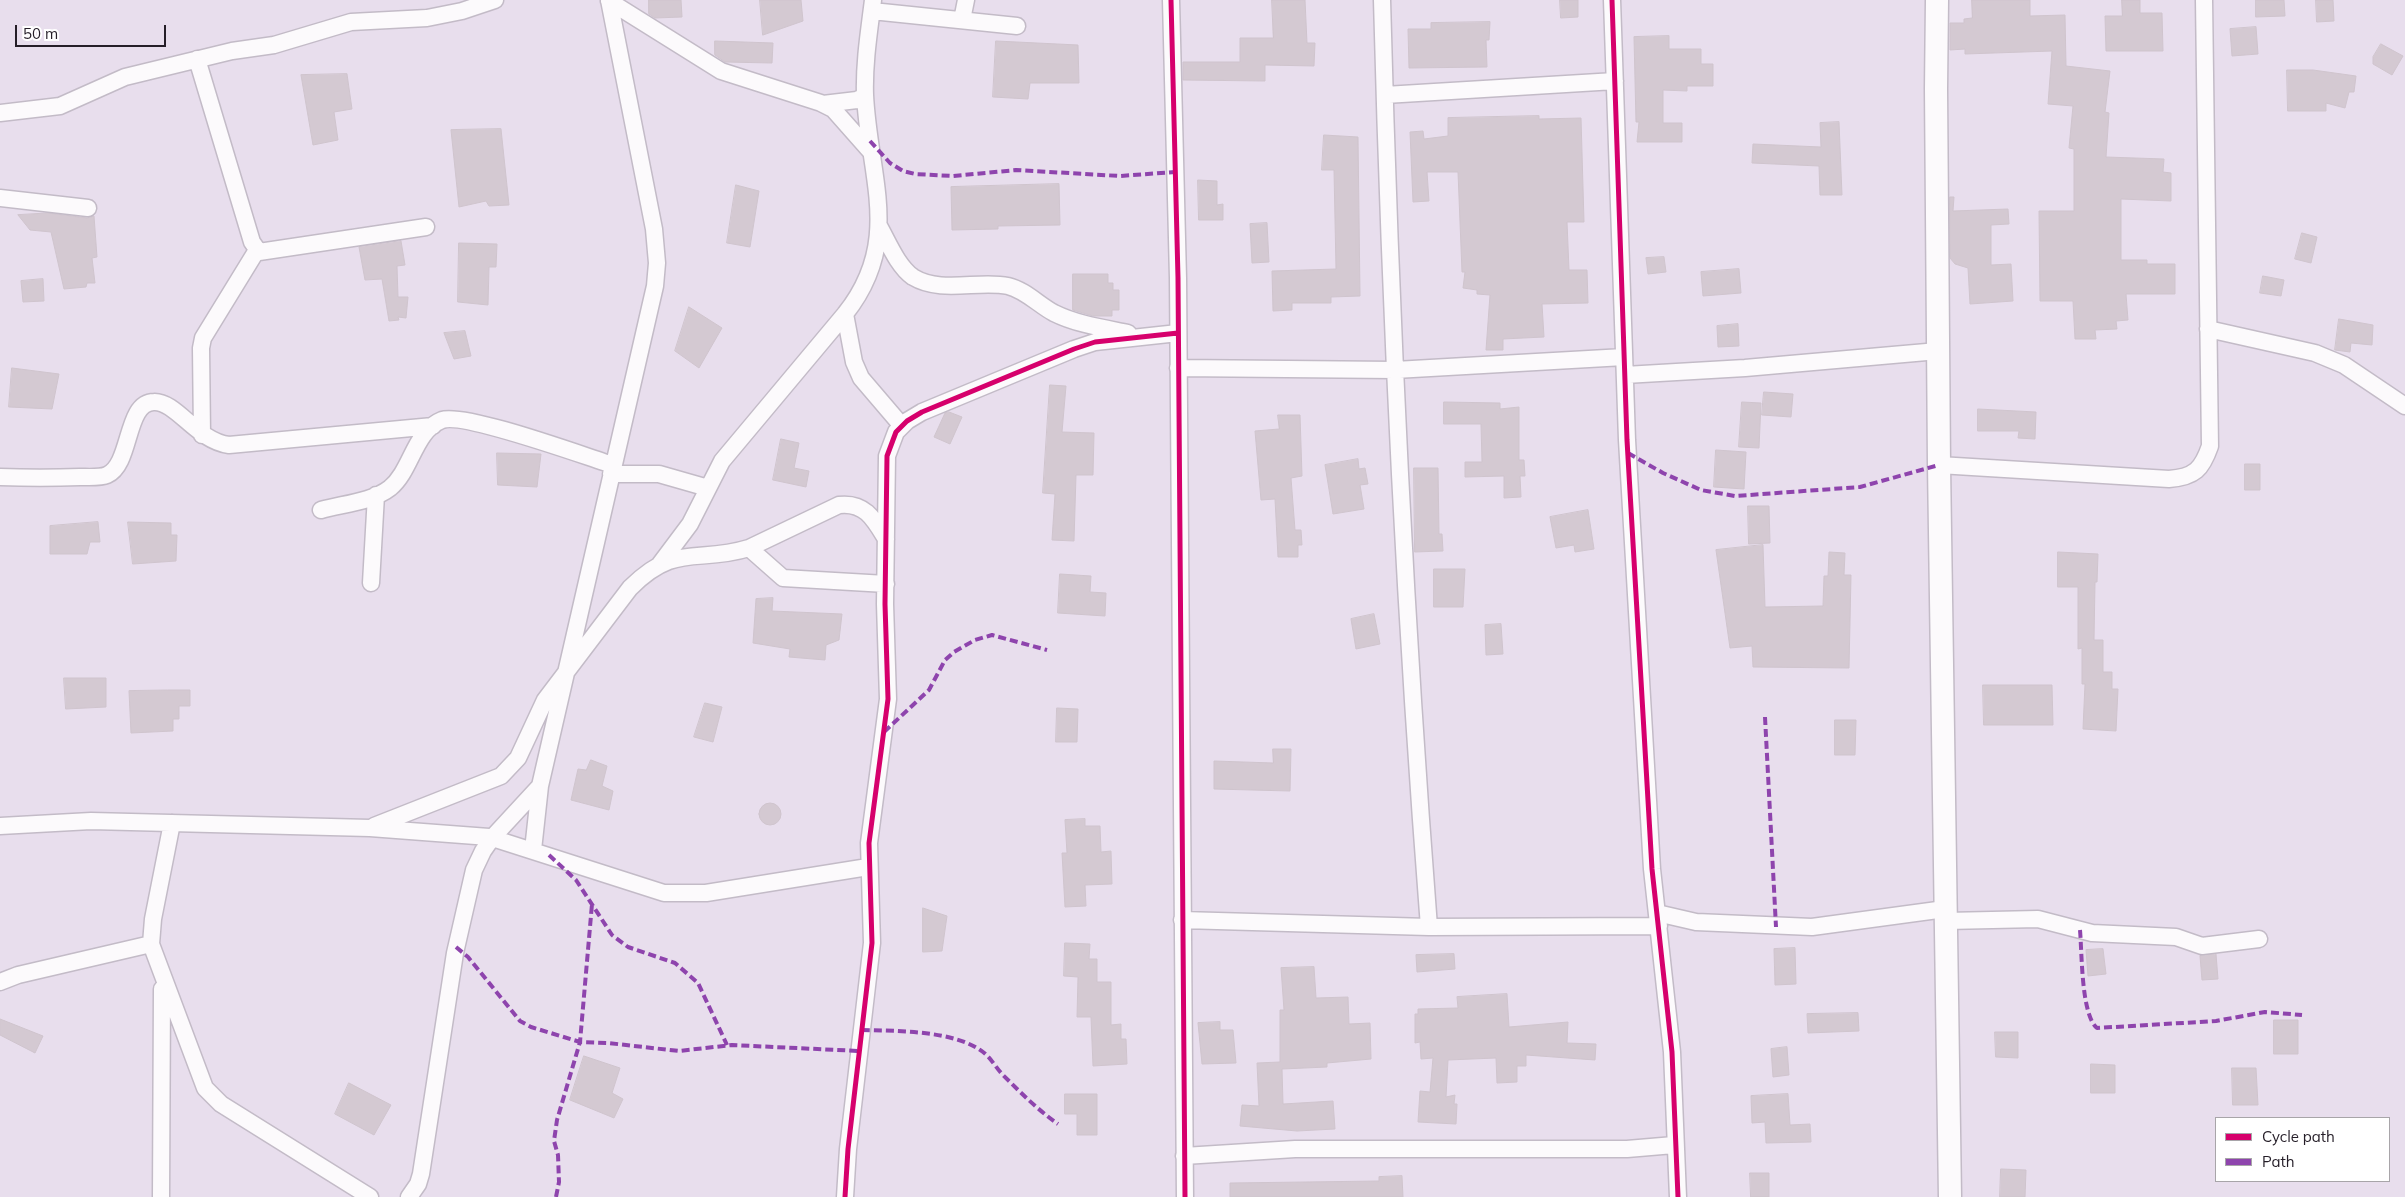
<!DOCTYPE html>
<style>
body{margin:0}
#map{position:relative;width:2405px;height:1197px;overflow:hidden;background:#e8deed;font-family:Mulish,sans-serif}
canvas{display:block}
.legend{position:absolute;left:2215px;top:1117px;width:175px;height:65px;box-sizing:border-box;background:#fff;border:1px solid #a8a5a9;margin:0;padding:6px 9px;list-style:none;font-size:15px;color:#251e28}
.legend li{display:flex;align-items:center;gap:10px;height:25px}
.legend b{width:25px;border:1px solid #a8a5a9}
.scale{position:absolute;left:15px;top:25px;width:151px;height:22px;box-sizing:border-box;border:2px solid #251e28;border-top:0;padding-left:6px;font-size:15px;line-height:18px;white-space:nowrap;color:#251e28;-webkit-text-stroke:4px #fff;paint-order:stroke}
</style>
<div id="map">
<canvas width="2405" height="1197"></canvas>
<ul class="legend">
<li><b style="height:6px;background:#d6006c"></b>Cycle path</li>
<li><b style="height:6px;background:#8e44ad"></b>Path</li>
</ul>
<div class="scale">50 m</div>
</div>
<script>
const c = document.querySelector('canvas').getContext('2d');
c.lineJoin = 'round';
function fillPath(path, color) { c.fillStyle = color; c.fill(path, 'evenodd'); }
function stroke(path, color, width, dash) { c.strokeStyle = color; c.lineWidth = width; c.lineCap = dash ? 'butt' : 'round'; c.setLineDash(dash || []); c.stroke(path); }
const building = new Path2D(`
 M649,0h32l1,17 -27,1 -6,-4z
 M760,0h41l2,21 -40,14z
 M1272,0h33l2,43h8l-1,23 -49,-1v16l-82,-1v-18h57v-24h33z
 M1560,0h18v17l-17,1z
 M1972,0h58v16l35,-1 1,51 44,5 -5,41 4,1 -3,44 58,2 -1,13 8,1v28l-50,-2v61h26v4h28v30h-49l2,26 -12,1 1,8 -22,1 1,9h-21l-2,-38h-33l-1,-90h35v-62l-5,-1 4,-42 -25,-2 4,-53 -87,3v-5l-15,1v-27h14v-4l8,-1z
 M2122,0h18v13h22l1,38h-57l-1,-35h17z
 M2256,0h28l1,16 -29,1z
 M2316,0h17l1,21 -17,1z
 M1490,22l-1,18h-3l1,27 -78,1 -1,-39h23v-6z
 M2256,27l2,27 -26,2 -2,-27z
 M1669,36v13h32v15h12v22h-26v5l-24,-1v33h19v19h-45l2,-20h-3l-2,-85z
 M715,41l58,2 -1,20 -47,-1 -10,-7z
 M996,41l82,4 1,38h-49l-2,16 -35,-2z
 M2381,44l22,12 -11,19 -19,-11v-7z
 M2287,70h26l43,6 -2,16h-5l-4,16 -19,-5v8h-38z
 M347,74l5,35 -18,3 4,28 -25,5 -12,-70z
 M1539,116v3l42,-1 3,104h-17l2,48h18l1,33 -46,1 2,33 -41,2v11h-17l4,-55 -13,-1v-4l-14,-2 2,-16h-3l-4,-100h-31l2,29 -16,1 -3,-70 13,-1 1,8 24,-3v-18z
 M1839,122l3,73h-22l-1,-29 -67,-3 1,-19 68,3 -1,-24z
 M501,129l8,76 -20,1 -3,-5 -27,6 -8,-77z
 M1324,135l34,2 2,159 -29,1v6h-39v7l-19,1 -1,-40 64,-2 -2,-99h-12z
 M1198,180l19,1v24l6,-1v16h-24z
 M1059,184l1,41 -62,1v3l-46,1 -1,-43z
 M736,185l23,6 -9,56 -23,-4z
 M1950,197h4l-1,14 55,-2 1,15 -18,1v40l20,-1 2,37 -43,3 -2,-36 -13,-4 -5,-6z
 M48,213l39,5 7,-2 3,41 -5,1 3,25h-8l-1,4 -22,2 -13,-57 -21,-2 -12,-15z
 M1267,223l2,39 -17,1 -2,-39z
 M2302,233l15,4 -6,26 -16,-4z
 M401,241l4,24 -8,1 1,31h10l-2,21 -8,-1 1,3 -10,1 -7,-42 -17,1 -6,-33z
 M459,243l38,1 -1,23h-7l-1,38 -30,-3z
 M1664,257l2,15 -18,2 -2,-16z
 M1739,269l2,24 -38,3 -2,-24z
 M1073,274h35v9h5v7h6v20h-7v6h-19l-20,-6z
 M2263,276l21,4 -3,16 -21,-3z
 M43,279l1,22 -21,1 -2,-21z
 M689,307l33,21 -23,40 -24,-17z
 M2339,319l34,6 -1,20 -21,-2 -1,9 -15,-2z
 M1738,324l1,22 -21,1 -1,-21z
 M465,331l6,25 -17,3 -10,-26z
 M12,368l47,6 -7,35 -43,-2z
 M1050,385l16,1 -4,46 32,1 -1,42h-17l-2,66 -22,-1 3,-46 -12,-1z
 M1764,392l29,2 -2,23 -29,-2z
 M1444,402l56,1v6l19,-2v53h5l1,16h-5l1,21 -17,1v-22l-39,1v-15h17l-1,-38h-37z
 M1742,402l19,1 -2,45 -20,-1z
 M1978,409l58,3 -1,27 -17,-1 1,-7h-41z
 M949,412l13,5 -12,27 -16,-7 11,-24z
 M1278,415h22l2,61 -11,2 4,52h6l1,15h-4v12h-20l-3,-58 -14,1 -6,-69 24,-2z
 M781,439l18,4 -5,25 15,3 -3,16 -33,-7z
 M1716,450l30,2 -2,37 -30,-2z
 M497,453l44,1 -4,33 -39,-2z
 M1358,459l1,10 6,-1 3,16 -8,1 4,24 -31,5 -8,-49z
 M2245,464h15v26h-15z
 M1414,468h24l1,66h3l1,17 -28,1z
 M1748,506h21l1,37 -21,1z
 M1588,510l6,39 -19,3 -1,-7 -18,3 -6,-31z
 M98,522l2,20h-10l-3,12h-37v-28z
 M128,522l43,1v12h6l-1,26 -43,3z
 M1763,545l2,62 58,-1 1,-30h4l1,-24 16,1 -1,22h7l-2,93 -96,-1 -1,-21 -22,2 -14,-98z
 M2058,552l40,2 -1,28h-2l-1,58h9v32h9v17h6l-2,42 -33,-2 2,-45h-3v-36l-4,1v-62h-20z
 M1434,569h31l-2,38h-29z
 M1060,574l31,2 -1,16 16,1 -1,23 -47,-3z
 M773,598l-1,13 70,3 -3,26 -13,5 -1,15 -36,-3 1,-8 -37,-6 3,-44z
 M1374,614l6,30 -24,5 -5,-30z
 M1501,624l2,30 -17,1 -1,-30z
 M64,678h42v29l-40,2z
 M1983,685h69l1,40h-69z
 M168,690h22v16h-11v13h-6v12l-42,2 -2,-42z
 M705,703l17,4 -9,35 -19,-5z
 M1057,708l21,1 -1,33h-21z
 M1835,720h21l-1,35h-20z
 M1273,749h18l-1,42 -76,-2v-28l59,2z
 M591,760l16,6 -5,20 11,5 -4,19 -38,-10 7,-31 8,1z
 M759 814a11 11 0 1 1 22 0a11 11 0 1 1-22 0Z
 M1085,819v7h15l1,26 10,-1 1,33 -27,1 1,21 -21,1 -3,-54h5l-2,-33z
 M923,908l24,8 -5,35 -19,1z
 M1065,943l25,1 -1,15h8v23h14v43l10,-1v15h5l1,25 -34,2 -2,-49h-14l1,-40 -14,-1z
 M1795,948l1,36 -21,1 -1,-36z
 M2103,949l3,25 -18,2 -2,-26z
 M1454,954l1,15 -38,3 -1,-17z
 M2216,954l2,25 -16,1 -2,-24z
 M1314,967l2,31 32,-1 1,27 21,-1 1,36 -44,4v4l-45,2 1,35 50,-3 2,28 -38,2 -57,-5 2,-21 17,1 -2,-43 23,-1v-52h4l-3,-42z
 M1507,994l2,33 59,-5 -1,21 29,1 -1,16 -69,-5v11h-9v16l-20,1 -1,-25 -48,2 -2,37 9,-2 -1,9h3l-1,20 -38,-2 2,-31 10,1 3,-34 -12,1 -1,-17 -5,1v-29h3v-5l40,-1 -1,-11z
 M1858,1013l1,18 -51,2 -1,-19z
 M0,1019l43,17 -8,17 -35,-18z
 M2274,1020h24v34h-24z
 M1220,1022v8h13l3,33 -34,1 -4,-41z
 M1995,1032h23v26l-22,-1z
 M1787,1047l2,28 -16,2 -2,-28z
 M584,1056l36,12 -8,25 11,6 -9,19 -44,-18z
 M2091,1064l24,1v28h-24z
 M2232,1068h24l2,37h-25z
 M349,1083l42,22 -17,30 -39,-21z
 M1065,1094h32v41h-20v-21h-12z
 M1788,1094l2,31 20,-1 1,18 -45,1 -1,-21 -13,1 -1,-27z
 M2001,1169l25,1 -1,27h-25z
 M1750,1173h19v24h-18z
 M1402,1176l1,21h-173v-14l149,-2v-4z`);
const street = new Path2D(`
 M1171,0l7,278 7,919
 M1382,0c8,309 23,619 47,927
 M1612,0l15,440 25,429 20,183 6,145
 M609,1l112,70 100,32 12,6 38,43
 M872,11l145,15
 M962,20l4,-20
 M197,59l55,183 7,10 167,-25
 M1385,95l230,-14
 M823,104l34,-4 8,-4
 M0,113l60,-7 65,-29 107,-26 42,-6 77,-23 76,-4 35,-7 33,-11
 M0,198l88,10
 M879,226c9,16 19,41 34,51 28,17 65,3 95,9 17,4 31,19 46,27 22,11 49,15 74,20
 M845,314l9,48 7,16 41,48
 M2208,329l107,24 29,12 61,41
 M1178,368l217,2 229,-13
 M1625,375l120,-7 193,-17
 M202,435l-1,-87 2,-10 54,-88
 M1939,465l230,14c26,-2 33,-10 41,-33l-6,-446
 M611,474h48l49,14
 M0,477c27,1 53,1 80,0 8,0 20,1 27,-2 25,-11 18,-73 47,-73 22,-1 43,39 75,43l204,-19
 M321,510c21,-6 51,-8 69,-22 22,-18 24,-57 52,-68 22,-8 142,36 171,45
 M749,548l34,30 103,6
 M660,564l30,-40 32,-63 123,-147c58,-73 24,-136 20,-219 -1,-32 4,-63 8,-95
 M371,583l5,-88
 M172,823l-19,96 -2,25 54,144 16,16 149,93
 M0,826l91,-5 279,7 119,9 175,56h42l162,-26
 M374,826l127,-50 17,-18 27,-58 85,-112c46,-46 67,-24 119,-40l90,-43c26,-3 35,14 47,34
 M533,850l7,-64 115,-500 2,-23 -3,-34 -45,-229
 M1657,913l39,9 116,5 133,-18
 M1182,920l247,7 230,-1
 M1946,921l92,-2 54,14 84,4 26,9 57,-7
 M0,982l18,-7 133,-31
 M1184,1156l111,-7h332l47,-4
 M161,1197l1,-208
 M409,1197l9,-13 3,-10 34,-221 19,-83 9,-19 9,-13 48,-52
 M845,1197l3,-48 24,-206 -3,-100 19,-144 -3,-95 2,-148 9,-24 11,-11 15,-9 152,-63 21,-7 83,-9`);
const secondary = new Path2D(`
 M1937,0l-1,89 3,376 11,732`);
const quiet = new Path2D(`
 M870,141l20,22 13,8 12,3 38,2 63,-6 104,6 55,-4
 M1628,453l35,20 38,17 34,6 125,-9 79,-22
 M1765,717l11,210
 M884,732l45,-42 16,-30 9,-8 21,-12 17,-5 55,15
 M549,855l27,25 36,55 16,12 47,16 23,20 29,62
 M2080,930c2,22 1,85 17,98l119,-7 49,-9 37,3
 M456,947l12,10 52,64 11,6 49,15 28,1 71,8 53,-6 127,6
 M862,1030c35,1 92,0 121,22 8,6 13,16 20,23 18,18 35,35 55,49
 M556,1197l3,-15 -1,-27 -4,-14 3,-21 23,-78 12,-138`);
const cycleway = new Path2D(`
 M1171,0l7,278 7,919
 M1612,0l15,440 25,429 20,183 6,145
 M845,1197l3,-48 24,-206 -3,-100 19,-144 -3,-95 2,-148 9,-24 11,-11 15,-9 152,-63 21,-7 83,-9`);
fillPath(building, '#d4c9d2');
stroke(building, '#cfc4cd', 1);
stroke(street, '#c3bbc7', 19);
stroke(secondary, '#c3bbc7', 25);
stroke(street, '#fcfafc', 16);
stroke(secondary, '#fcfafc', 22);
stroke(quiet, '#8e44ad', 4, [8, 4]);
stroke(cycleway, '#d6006c', 5);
</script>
